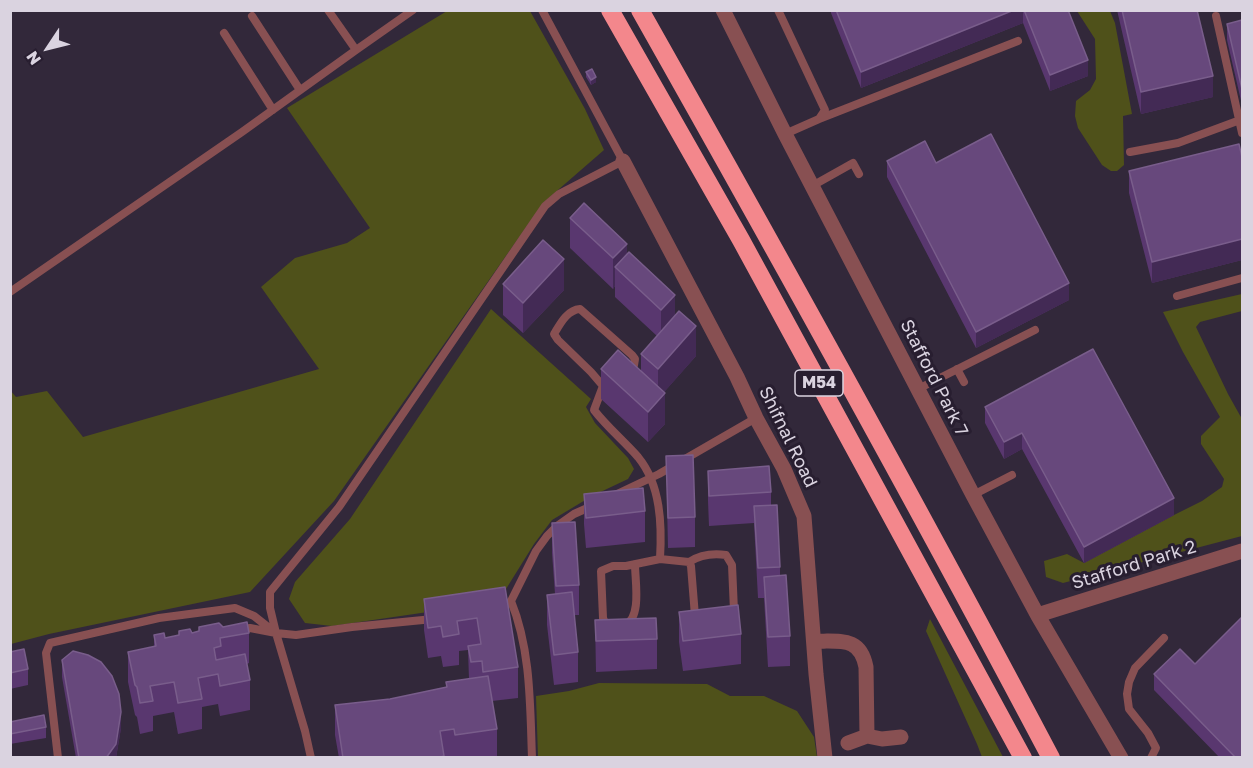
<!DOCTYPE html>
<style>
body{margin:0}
#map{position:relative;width:1253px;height:768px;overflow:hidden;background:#32283a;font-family:"Golos Text",sans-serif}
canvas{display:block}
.frame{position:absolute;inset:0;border:12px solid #dad3e0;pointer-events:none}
.north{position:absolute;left:18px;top:18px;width:60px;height:60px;-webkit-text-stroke:4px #281e30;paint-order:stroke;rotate:235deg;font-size:16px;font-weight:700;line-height:24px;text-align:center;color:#dad3e0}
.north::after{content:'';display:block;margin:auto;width:21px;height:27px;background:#dad3e0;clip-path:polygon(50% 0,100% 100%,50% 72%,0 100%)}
</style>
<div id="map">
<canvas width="1253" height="768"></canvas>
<div class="frame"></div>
<div class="north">N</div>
</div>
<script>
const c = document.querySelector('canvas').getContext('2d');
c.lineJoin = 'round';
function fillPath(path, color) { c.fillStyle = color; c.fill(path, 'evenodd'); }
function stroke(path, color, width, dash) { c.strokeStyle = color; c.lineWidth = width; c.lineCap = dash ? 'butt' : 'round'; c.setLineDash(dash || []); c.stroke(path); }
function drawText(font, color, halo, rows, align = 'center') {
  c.font = font + ' "Golos Text",sans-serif'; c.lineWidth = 6; c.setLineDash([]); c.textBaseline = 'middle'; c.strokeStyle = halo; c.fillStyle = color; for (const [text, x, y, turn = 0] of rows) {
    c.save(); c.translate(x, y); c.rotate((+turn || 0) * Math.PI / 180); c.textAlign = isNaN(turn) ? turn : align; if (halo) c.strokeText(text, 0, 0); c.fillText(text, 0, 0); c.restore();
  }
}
const green = new Path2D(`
 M447,11h83l55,98 19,41 -61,53 -209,298 -84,91 -201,42 -38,10 -1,-254 6,7 31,-6 36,46 236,-68 -58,-82 34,-29 52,-15 23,-15 -83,-120z
 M1077,11h33l5,12 17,91 -9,2 1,49 -7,6h-6l-9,-6 -24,-37 -3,-12 1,-15 14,-11 6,-11 -1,-40z
 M1242,294v17l-42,11 -4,5 32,67 14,25v117l-179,47 -17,-6 -2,-16 23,-7 17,9 90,-48 28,-14 20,-14 2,-8 -23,-35v-8l19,-19 -37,-65 -20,-40z
 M491,309l100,90 -5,8 9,16 33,35 6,11 -6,10 -36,17 -40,24 -18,24 -28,45 -11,11 -19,5 -144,21 -27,-3 -16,-24 6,-17 55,-63z
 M930,619l73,138h-21l-5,-13 -51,-113z
 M599,683l108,1 23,12h34l33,15 17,26 3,20h-279l-2,-61 33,-5z`);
const lane = new Path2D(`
 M328,10l28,40 57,-40
 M778,10l47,100 -6,9 -34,15
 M252,16l48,74
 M1216,16l26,117
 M224,33l49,77
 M819,119l199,-78
 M1130,152l48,-9 62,-23
 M812,186l41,-23 6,11
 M10,292l232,-160 114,-82
 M1177,296l65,-18
 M957,369l7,13
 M627,372l7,-7 1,-6 -3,-4 -52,-46c-13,1 -20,15 -26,25l4,6 33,32 12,14 -9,24c13,17 30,31 44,47 23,28 24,68 22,102l29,3 2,4 4,50 2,2
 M918,389l117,-59
 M617,494l42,-20 97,-56
 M973,495l39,-20
 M689,562c11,-7 23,-9 37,-7l6,10 2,46 -2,4
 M511,601c20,49 19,104 21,157
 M499,609l12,-8 25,-50 11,-15 10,-10 17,-12 18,-8
 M625,625c17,-8 10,-44 10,-61
 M610,626l-5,-3 -2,-5 -2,-47 12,-5h13l34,-7
 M238,631l12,-3 26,5 20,2 56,-8 81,-8
 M58,758l-12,-105 4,-10 109,-25 76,-10 19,8 19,15
 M311,758l-6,-27 -29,-98 -6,-25v-16l69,-85 206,-301 14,-12 64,-33 -81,-151
 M1151,758l5,-10 -8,-15 -19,-24 -2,-15 2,-12 6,-14 29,-30`);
const street = new Path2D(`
 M723,10l62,124 188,361 65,121 83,142
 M623,161l114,216 19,41 28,51 20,47 12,158 9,84
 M1038,616l6,-3 198,-62
 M815,641c25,1 45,-5 51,26l1,69
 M848,743l19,-7 15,3 19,-2`);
const highway = new Path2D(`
 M610,10l131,230 282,518
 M640,10c140,248 278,496 411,748`);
const wall = new Path2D(`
 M831,10h237l20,66 -38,15 -27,-68 -162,65 -30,-75z
 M1117,10h80l16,87 -72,17z
 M1242,20v85l-15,-65v-16z
 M586,72l10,10 -5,3 -5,-8z
 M1242,157v103l-90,23 -23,-90v-22z
 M887,161l49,2 133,137 -93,48 -89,-171z
 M570,218l57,36 48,61 21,41 -32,36 1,32 -17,18 -47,-43v-30l40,3v-18l16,-18 -42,-39v-11l-2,3 -43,-41z
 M503,284l61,6 -41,43 -20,-18z
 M985,407l189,108 -90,48 -62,-114 -18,10 -19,-36z
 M666,456l29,61v30l-27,1z
 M708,471l63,21v13l9,62v9l10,60v30l-22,1 -4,-69h-6l-4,-75 -45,3 -1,-25z
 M584,494l61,17v31l-59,6 -2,-24z
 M552,523l27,62v30h-5l4,37v30l-24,3 -7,-60v-30l8,-1 -3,-41z
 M505,587l13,80v31l-26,3 5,28v29h-158l-4,-23v-30l55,-6 56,-12v-5l23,-3 -1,-29 -9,1v14l-16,2 -2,-11 -13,2 -4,-28v-31z
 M679,612l62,22v30l-58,7 -4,-29z
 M595,620l62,19v30l-61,3z
 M199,627h24l26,6v30l-2,1 3,16v30l-30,6 -2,-12 -16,3v22l-24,5 -4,-22 -21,4v15l-13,3 -3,-17 -2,-2 -7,-33v-30l26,-5v-12l11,3 14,-3v-4l13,2 7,-2z
 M10,652l18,17v16l-18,4z
 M62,660l59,68 -5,30h-40l-14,-81z
 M1195,664l47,94h-22l-66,-68v-16z
 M10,722l36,5v11l-36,6z`);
const shadedWall = new Path2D(`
 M1014,10h9v13l-162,65v-16z
 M1088,60v16l-38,15v-16z
 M1213,76v21l-72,17v-22z
 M596,77v5l-5,3v-5z
 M1242,239v21l-90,23v-21z
 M627,244v30l-12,-7v19l-2,3v-31z
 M564,259v31l-41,43v-30z
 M1069,283v17l-93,48v-16z
 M675,295v30l-14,15v-30z
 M696,326v30l-38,43v-30z
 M665,393v31l-17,18v-30z
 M1022,433v16l-18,10v-17z
 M1174,498v17l-90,48v-16z
 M121,712v16l-5,30h-10z`);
const building = new Path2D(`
 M836,10h178l-153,62z
 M1024,10h44l20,50 -38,15z
 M1122,10h75l16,66 -72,16z
 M1242,20v69l-15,-65z
 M592,69l4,8 -5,3 -5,-8z
 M991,134l78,149 -93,49 -89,-171 38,-20 11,22z
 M1239,144l3,13v82l-90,23 -23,-91z
 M584,203l43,41 -14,14 -43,-40z
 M543,240l21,19 -41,44 -20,-19z
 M629,252l46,43 -14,15 -46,-43z
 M679,311l17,15 -38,43 -17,-15z
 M1093,349l81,149 -90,49 -62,-114 -18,9 -19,-35z
 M618,350l47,43 -17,19 -47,-43z
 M693,455l2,62 -27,1 -2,-62z
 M769,466l2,26 -62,4 -1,-25z
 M643,488l2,23 -59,7 -2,-24z
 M777,505l3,62 -22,1 -4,-62z
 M575,522l4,63 -23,1 -4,-63z
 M786,575l4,61 -22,1 -4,-60z
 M505,587l13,80 -35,5 -1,-11 -11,1 -3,-16 13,-2 -4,-26 -20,3 2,13 -16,3 -2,-11 -13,2 -4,-29z
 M572,592l6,60 -24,3 -7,-60z
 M738,605l3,29 -58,7 -4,-29z
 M1242,617v141h-6l-82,-84 26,-25 15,15z
 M656,618l1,21 -61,2 -1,-21z
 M247,622l2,11 -29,5 1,8 -7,2 2,12 29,-6 5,26 -30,6 -2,-12 -20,4 4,21 -24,4 -4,-21 -24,4 3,15 -13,2 -3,-16 -2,-2 -7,-33 28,-6 -2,-11 10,-2 1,5 14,-3v-4l11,-2 2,4 7,-2v-4l20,-4 4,4z
 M24,649l4,20 -18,4v-21z
 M73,651l15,4 13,7 11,14 7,18 2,18 -5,32 -10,14h-27l-17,-98z
 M488,676l9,53 -42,6 -1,-6 -14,2 4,25 -7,2h-94l-8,-53 55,-6 57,-12 -1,-5z
 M44,715l2,12 -36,7v-12z`);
const shields = [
 [819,383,48]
];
const shieldNames = [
 ["M54",819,383]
];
const streetNames = [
 ["Stafford Park 7",934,378,63],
 ["Shifnal Road",788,437,64],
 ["Stafford Park 2",1134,565,-17]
];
fillPath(green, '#4f511a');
stroke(lane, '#885052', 8);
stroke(street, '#885052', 15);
stroke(highway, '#f3878c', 18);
fillPath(wall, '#59376f');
fillPath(shadedWall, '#432a55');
fillPath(building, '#67487c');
stroke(building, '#795d8b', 1.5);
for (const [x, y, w] of shields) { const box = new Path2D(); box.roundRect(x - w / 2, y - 13, w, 26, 4.5); c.fillStyle = '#281e30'; c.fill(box); stroke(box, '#dad3e0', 1.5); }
drawText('bold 16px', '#dad3e0', null, shieldNames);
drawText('18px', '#dad3e0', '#281e30', streetNames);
</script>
